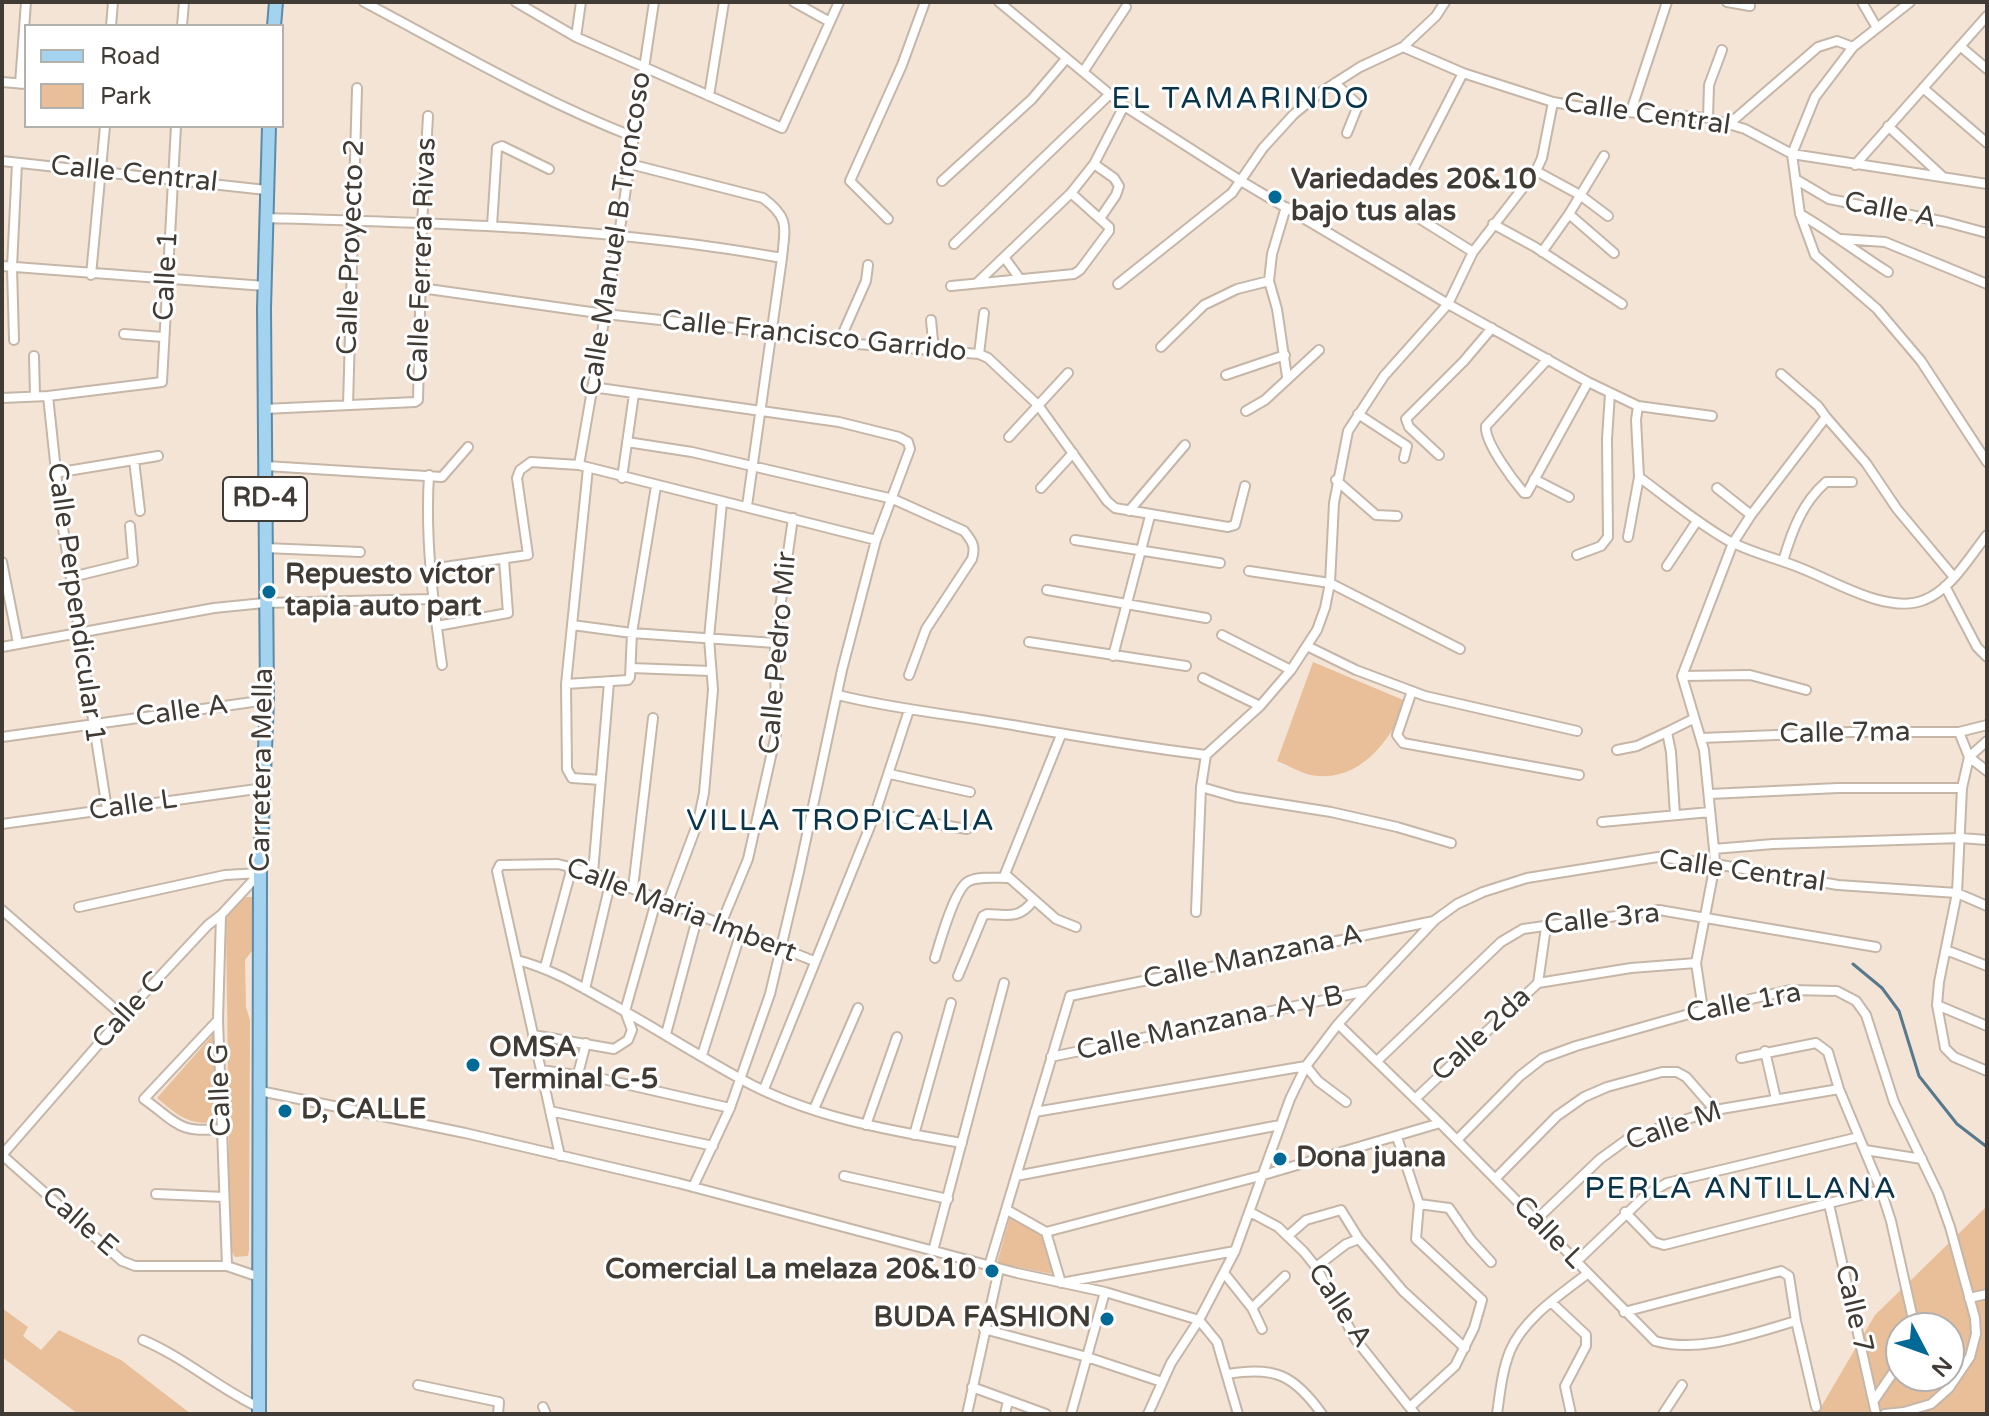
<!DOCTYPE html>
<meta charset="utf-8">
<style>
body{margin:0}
#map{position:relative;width:1989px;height:1416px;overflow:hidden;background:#f4e4d6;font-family:"Varela Round",sans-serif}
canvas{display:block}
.frame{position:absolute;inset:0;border:4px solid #413b35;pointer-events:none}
.legend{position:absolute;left:24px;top:24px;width:260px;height:104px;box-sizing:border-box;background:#fff;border:2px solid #b3b1ae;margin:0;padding:10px 14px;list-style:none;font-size:24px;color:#413b35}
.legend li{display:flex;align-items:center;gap:16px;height:40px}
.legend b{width:40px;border:2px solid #b3b1ae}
.north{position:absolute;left:1885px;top:1312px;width:80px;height:80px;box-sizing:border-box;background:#fff;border:2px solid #b3b1ae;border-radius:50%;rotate:131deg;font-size:22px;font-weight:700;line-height:32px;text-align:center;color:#413b35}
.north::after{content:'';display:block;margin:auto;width:28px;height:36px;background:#006996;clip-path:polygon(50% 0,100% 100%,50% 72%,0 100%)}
</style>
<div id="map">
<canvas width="1989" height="1416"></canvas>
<div class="frame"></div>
<ul class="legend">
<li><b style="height:10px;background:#a4d3f0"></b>Road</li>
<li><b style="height:22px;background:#e9bf99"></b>Park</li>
</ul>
<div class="north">N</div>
</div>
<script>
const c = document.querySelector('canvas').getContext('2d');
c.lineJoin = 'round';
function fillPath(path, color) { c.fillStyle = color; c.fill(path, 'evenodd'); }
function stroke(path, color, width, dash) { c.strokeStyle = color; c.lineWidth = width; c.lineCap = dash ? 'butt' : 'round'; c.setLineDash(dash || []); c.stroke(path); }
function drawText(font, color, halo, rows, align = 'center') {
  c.font = font + ' "Varela Round",sans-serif'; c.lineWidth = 6; c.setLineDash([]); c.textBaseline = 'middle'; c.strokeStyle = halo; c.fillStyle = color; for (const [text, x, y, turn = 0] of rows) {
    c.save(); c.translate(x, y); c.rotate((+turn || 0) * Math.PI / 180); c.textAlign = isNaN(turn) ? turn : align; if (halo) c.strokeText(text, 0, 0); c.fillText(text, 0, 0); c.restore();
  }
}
const green = new Path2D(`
 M1313,662l95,40c-18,37 -47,82 -97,73 -11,-2 -23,-10 -34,-14z
 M246,897h6v54l-7,9 1,47 4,13 -1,230 -1,6 -13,1 -5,-9 -4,-330 8,-11z
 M215,1032l2,90c-28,4 -40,-7 -60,-24z
 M1987,1206v208h-170l58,-99zM1901,1328h48v48h-48z
 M1010,1217l34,18 8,39 -55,-11z
 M2,1308l26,19 -5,9 18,14 18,-20 62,30 70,54h-113l-76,-57z`);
const stream = new Path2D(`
 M1853,964l29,24 17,23 20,65 38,48 30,23`);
const minor = new Path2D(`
 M364,2c89,47 175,98 270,135
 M516,2l60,35 206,91 57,-126
 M794,2l36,20
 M999,2l125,104 117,75 207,123 140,78 50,24 -2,14 3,57c30,22 58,46 90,64 21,11 46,17 69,26 35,13 89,48 126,33 27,-10 46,-44 63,-65
 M1727,2l23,4
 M1862,2l15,26
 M1910,2l-57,45 -38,50 -23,57 8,60 15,41 62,54 44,52 66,101
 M111,26l2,-24
 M182,26l2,-24
 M576,37l5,-35
 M1960,46l27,23
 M1403,47l60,26 90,29 45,8 110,8 37,11 47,25 195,30
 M1083,72l43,-65
 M2,82l24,2
 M1335,83l21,20 1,5 -10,25
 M20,84l6,-82
 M1923,88l64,55
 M709,96l15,-94
 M1631,111l36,-109
 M1708,118l1,-33 13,-35
 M1729,124l89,-77 19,-6 16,6
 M1888,126l55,51
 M2,161l264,29
 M630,164l133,34c27,20 22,29 19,60l-35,248
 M1094,164l20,14 5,8 -3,9 -15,22
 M1855,165l132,-149
 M1536,171l44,24 28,21
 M1411,174l52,-101
 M1797,180l32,19 117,23 41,11
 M942,181l90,-82 34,-40
 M1286,207l-14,47 -3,27 8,28 10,68
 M1569,214l45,39
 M1800,214c31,18 58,39 88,58
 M1417,217l56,35
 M265,218c173,5 347,9 517,40
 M888,219l-38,-38 52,-116 23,-63
 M1493,224l42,23 87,57
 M492,226l5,-78 5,-2 47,23
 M1841,239l44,3 102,42
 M954,244l156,-150
 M1542,252l27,-38 35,-58
 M1004,257l16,22
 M2,266l263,20
 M91,275l14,-149
 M978,282l93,-89 23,-29 30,-58
 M1118,284l114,-91 31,-45 31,-34 27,-22 39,-25 43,-20 33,-31 9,-14
 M951,286l123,-12 6,-4 29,-39v-4l-38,-34
 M421,288l184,26 166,18 74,11 134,11 9,4 50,47 69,96 8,7 113,19 7,-2 10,-39
 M931,320l3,31
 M124,334l39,3
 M14,340l-2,-73 5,-104
 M839,342l27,-61 2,-16
 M1161,347l43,-42 33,-16 32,-8
 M979,354l5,-41
 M34,356l1,40
 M1548,359l-62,67c-2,16 27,54 38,67h3l61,-111
 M1226,375l59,-20
 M592,387l247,35 60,15 9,5 2,7 -34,91 -34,130 -43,202 -29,122 -40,114 -37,79
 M48,396l12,113 47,300
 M2,398l46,-2 114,-14 14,-256
 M348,405l9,-317
 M1638,406l74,10
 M264,409l151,-7 3,-2 4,-175 6,-109
 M1246,411l19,-11 54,-50
 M1358,414l49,32 -3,12
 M1826,417l40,46 31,46 56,67
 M1009,437l59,-64
 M627,442l65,10 201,47 71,32c8,10 12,15 8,28l-46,70 -17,46
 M1439,455l-30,-28 -3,-8 58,-58 28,-33
 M134,460l6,51
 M579,465l40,-230 35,-233
 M266,466l176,11 26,-30
 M588,468l-22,216 1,85 5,9 29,2
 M55,473l103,-17
 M429,475c-4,64 4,126 13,190
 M622,478l12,-84
 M1534,479l35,18
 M1336,480l40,35 21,1
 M1041,488l32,-35
 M1129,511l56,-66
 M1751,515l75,-98 -8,-11 -37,-32
 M1628,537l11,-60
 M1075,540l145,23
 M265,548l95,4
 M1577,555l24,-9 7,-9 -1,-98 3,-46
 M1783,561c9,-30 19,-58 43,-79h26
 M2,562l16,81
 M1667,566l30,-45
 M430,569l98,-14 -11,-77 3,-8 11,-8 48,3 297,75
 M1249,571l81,12 130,66
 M72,577l61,-15 -3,-36
 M1945,586l32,61 10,10
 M1047,590l159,28
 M572,625l60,8 143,10
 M437,626l71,-13 -4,-53
 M1222,635l69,35
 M1029,642l157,24
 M1307,646l49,24 69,26 152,35
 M2,647l212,-39 50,-5 168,-4
 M1113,656l37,-140
 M631,668l80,3
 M1682,676l68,-1 56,15
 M1203,678l57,28
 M566,684l62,-4 2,-3 2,-44 24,-147
 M1412,691l-15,44 6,8 176,32
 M838,695c59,15 120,20 180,31 63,11 124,21 188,29
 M1959,732l10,25 -7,31 -5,105 -18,89 -2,23 8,43 9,9 33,14
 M1061,735l-56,139 51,45 20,8
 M2,737l265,-37
 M1701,738l150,-6h108l28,-7
 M1987,741l-18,16 18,14
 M1617,750l20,-4 30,-14
 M890,774l80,18
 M1710,794l128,-6h124
 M875,814l92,15
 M1675,815l-4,-63 -4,-20 26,-13
 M1602,822l108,-10
 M2,824l262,-36
 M1451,843l-54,-16 -66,-15 -95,-15 -35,-10 5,-32 54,-49 31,-36 26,-40 8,-22 5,-25 4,-80 14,-72 36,-55 64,-72 25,-52 63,-81 6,-13 11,-56
 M1714,849l59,-5 188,-6 26,2
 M593,873l16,-191
 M633,888l20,-170
 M668,902l30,-80 6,-29 9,-103 -4,-52 13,-136
 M79,907l146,-32 35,-2
 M2,910l121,106
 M1196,912l5,-125
 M221,915l-3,105 9,246
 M721,924l27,-65 28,-125 -1,-91 18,-125
 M1946,950l41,16
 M935,958c5,-16 20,-71 34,-77 10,-5 28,-3 39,-3
 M517,960c31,8 56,22 84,38 46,25 91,54 138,80 67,38 147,52 223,65
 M545,967l27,-100
 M958,976l25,-60 4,-2c22,1 32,5 46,-13
 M1538,983l8,-56
 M585,989l26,-109
 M1937,1005l50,21
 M1703,1010l-7,-47 19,-99 -1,-15 -10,-99 -22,-74 51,-133 18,-28 -34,-27
 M218,1020l-74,79c35,25 33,34 79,30
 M1338,1024l102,99 215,218c45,13 98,-8 141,-20
 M666,1034l32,-119
 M533,1035l81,14 14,-9 4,-10 -7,-19 32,-113
 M1765,1051l11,48
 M702,1055l39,-123
 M1051,1057l316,-66
 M1741,1058l75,-15 12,9 11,37 42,101 10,31 24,107
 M1377,1061l124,-119 22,-13 136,-19 217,37
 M541,1070l62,9 127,29
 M578,1074l8,-31
 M764,1089l111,-275 34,-104
 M260,1091l205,42 213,50 339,90 88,19 94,28 18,22 21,72
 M1415,1099l123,-116 93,-15 65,-5
 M814,1109l44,-101
 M550,1111l163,35
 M1035,1112l271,-46 12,15 28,21
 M866,1125l31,-88
 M914,1135l37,-132
 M1397,1137l22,67 -3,35 66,61 -8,28 -19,38 -45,41
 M1457,1140l63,-64 23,-18 33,-12 127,-36 87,-20 47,1 19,10 10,14 28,87 44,91 12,34 25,91 1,16 -6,23 -21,31 -18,16 -27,8 -19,2
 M1865,1150l57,9
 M2,1155l121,-139 85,-91 13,-10 39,-42
 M2,1155l120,106 13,5h92l32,11
 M560,1156l-63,-285 3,-6 58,-1 35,9 221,88
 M844,1176l104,23
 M1016,1176l264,-51
 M1495,1179l62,-63 27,-19 23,-10 55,-15h15l9,5 29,33
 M156,1194l68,3
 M1419,1204l30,4 22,32 20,22
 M1829,1204l47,210
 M1007,1210l39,22 15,51 174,-32
 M1250,1212l28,15 26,25 12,15 40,73 59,74
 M1625,1212l29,30 10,3 217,-55
 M1536,1220l64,-61 29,-21 86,-28 124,-21
 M1046,1232l214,-56 180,-53
 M1289,1235l17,-15 35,-10 18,29 44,52 62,57
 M933,1251l71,-268
 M1576,1262l70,-67 21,-12 192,-46
 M989,1266l81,-270 364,-75
 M1316,1267l30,-23 13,-5
 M1224,1273l28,35 10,21
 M1969,1298l18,-4
 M1551,1302l35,33v11l-21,40 6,28
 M1252,1308l33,-32
 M1624,1312l157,-41 8,5 7,45 20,86
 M984,1329l103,28 75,25
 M143,1340c42,18 75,48 117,68
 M1228,1374c47,-8 66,1 94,40
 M418,1385l81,17 -1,12
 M972,1387l74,27
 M1875,1399l26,-38
 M543,1407l3,7
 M967,1414l32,-145
 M1005,1414l3,-13
 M1071,1414l34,-122
 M1148,1414l23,-51 28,-43 36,-69 55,-152 16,-33 32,-42 30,-33 67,-71 22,-16 26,-12 44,-14 131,-21 57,7 123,21 119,8 30,13
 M1497,1414c3,-21 5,-43 13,-63 14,-33 50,-56 77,-77
 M1663,1414l19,-29`);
const primary = new Path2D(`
 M274,26l2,-24
 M259,1414l1,-541 7,-173 -3,-392 5,-182`);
const markers = [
 [1275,197,8,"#006996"],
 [269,592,8,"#006996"],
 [473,1065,8,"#006996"],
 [285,1111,8,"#006996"],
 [1280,1159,8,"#006996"],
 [992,1271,8,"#006996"],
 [1107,1319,8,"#006996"]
];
const shields = [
 [265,499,84]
];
const shieldNames = [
 ["RD-4",265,499]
];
const streetNames = [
 ["Calle Central",1647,115,8],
 ["Calle Central",134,175,6],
 ["Calle A",1890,211,11],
 ["Calle Manuel B Troncoso",617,234,-81],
 ["Calle Proyecto 2",352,247,-88],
 ["Calle Ferrera Rivas",423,260,-88],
 ["Calle 1",167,276,-87],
 ["Calle Francisco Garrido",814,337,6],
 ["Calle Perpendicular 1",75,603,82],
 ["Calle Pedro Mir",779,653,-85],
 ["Calle A",182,712,-8],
 ["Calle 7ma",1845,734,-1],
 ["Carretera Mella",263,770,-89],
 ["Calle L",133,806,-8],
 ["Calle Central",1742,872,8],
 ["Calle Maria Imbert",681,911,21],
 ["Calle 3ra",1602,920,-6],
 ["Calle Manzana A",1253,958,-12],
 ["Calle 1ra",1744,1004,-11],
 ["Calle C",129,1011,-48],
 ["Calle Manzana A y B",1210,1024,-12],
 ["Calle 2da",1482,1035,-43],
 ["Calle G",221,1090,-92],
 ["Calle M",1674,1127,-19],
 ["Calle E",79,1222,41],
 ["Calle L",1548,1233,46],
 ["Calle A",1339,1306,57],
 ["Calle 7",1853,1309,77]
];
const poiNames = [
 ["Variedades 20&10",1291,181],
 ["bajo tus alas",1291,213],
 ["Repuesto víctor",285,576],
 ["tapia auto part",285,608],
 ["OMSA",489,1049],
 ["Terminal C-5",489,1081],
 ["D, CALLE",301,1111],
 ["Dona juana",1296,1159],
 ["Comercial La melaza 20&10",976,1271,"right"],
 ["BUDA FASHION",1091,1319,"right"]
];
const neighbourhoodNames = [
 ["EL TAMARINDO",1241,100],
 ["VILLA TROPICALIA",841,822],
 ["PERLA ANTILLANA",1741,1190]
];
fillPath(green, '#e9bf99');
stroke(stream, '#57798e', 3);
stroke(minor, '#c5b6a8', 12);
stroke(primary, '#5a8ba8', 16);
stroke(minor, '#fff', 8);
stroke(primary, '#a4d3f0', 12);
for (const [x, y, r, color] of markers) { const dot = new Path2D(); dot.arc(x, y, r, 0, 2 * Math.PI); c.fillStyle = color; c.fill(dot); stroke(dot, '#fff', 3); }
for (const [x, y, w] of shields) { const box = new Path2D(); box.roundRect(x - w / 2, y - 22, w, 44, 6); c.fillStyle = '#fff'; c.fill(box); stroke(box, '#413b35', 2); }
drawText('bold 26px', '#413b35', null, shieldNames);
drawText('28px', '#413b35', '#fff', streetNames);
drawText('bold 28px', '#413b35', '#fff', poiNames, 'left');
c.letterSpacing = '2px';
drawText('30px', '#09344a', '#fff', neighbourhoodNames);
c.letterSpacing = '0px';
</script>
